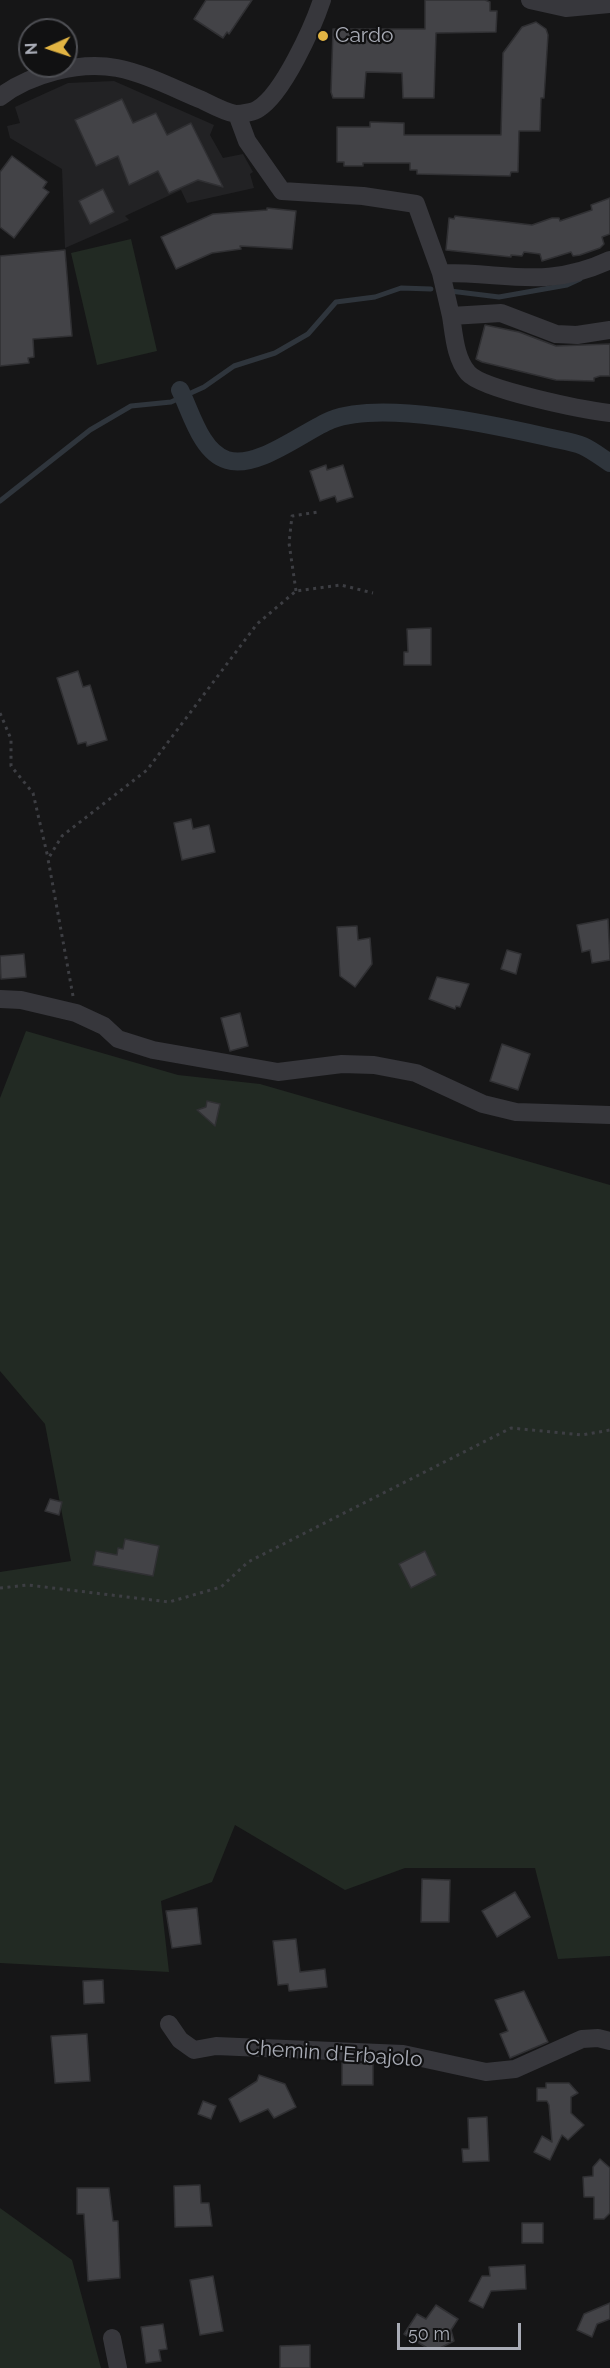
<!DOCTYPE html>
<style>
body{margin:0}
#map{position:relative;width:610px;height:2368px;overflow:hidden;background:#161617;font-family:Raleway,sans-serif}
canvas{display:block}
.north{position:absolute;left:18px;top:18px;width:60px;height:60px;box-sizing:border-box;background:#111112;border:2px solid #4e4f54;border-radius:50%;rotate:267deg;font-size:16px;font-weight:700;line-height:24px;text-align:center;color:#a9acb6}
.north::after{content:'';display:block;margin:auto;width:21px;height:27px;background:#e2b443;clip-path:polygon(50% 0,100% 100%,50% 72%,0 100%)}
.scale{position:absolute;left:397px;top:2323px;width:124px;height:27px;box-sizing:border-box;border:3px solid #a9acb6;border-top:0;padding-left:8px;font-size:18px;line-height:21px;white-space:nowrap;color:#a9acb6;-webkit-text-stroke:4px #111112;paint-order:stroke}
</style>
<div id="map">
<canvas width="610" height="2368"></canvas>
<div class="north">N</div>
<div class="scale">50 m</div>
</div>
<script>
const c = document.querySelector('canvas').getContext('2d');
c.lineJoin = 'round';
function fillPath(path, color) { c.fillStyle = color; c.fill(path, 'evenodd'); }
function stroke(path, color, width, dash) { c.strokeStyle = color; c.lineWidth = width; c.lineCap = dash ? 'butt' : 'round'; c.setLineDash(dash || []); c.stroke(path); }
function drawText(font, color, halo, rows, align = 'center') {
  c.font = font + ' Raleway,sans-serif'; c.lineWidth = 4.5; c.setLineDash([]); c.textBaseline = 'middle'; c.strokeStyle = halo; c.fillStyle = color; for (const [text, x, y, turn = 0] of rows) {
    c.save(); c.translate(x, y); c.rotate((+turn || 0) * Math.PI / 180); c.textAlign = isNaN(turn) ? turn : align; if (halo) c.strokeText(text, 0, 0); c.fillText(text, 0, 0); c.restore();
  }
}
const built = new Path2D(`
 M114,81l100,44 -4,10 13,23 20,-4 10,18 -3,2 4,14 -67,15 -6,-13 -56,26 4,4 -64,28 -3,-79 -52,-31 -3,-12 13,-3 -5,-16 53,-24z`);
const green = new Path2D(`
 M131,239l26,112 -60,14 -26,-112z
 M26,1031l152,44 82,9 350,101v771l-52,3 -23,-91h-130l-60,22 -110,-65 -23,57 -51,19 8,71 -169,-9v-391l71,-11 -26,-137 -45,-53v-273z
 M0,2208l72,52 29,108h-101z`);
const stream = new Path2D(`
 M450,291l49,6 68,-12 13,-6
 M0,501l90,-71 41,-24 40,-4 33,-15 30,-21 41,-13 33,-19 28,-32 39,-5 26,-9 30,1`);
const canal = new Path2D(`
 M180,390c11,22 21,62 47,70 30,10 77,-29 104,-40 51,-20 163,5 216,17 12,3 25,4 36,9 9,4 18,11 27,17`);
const building = new Path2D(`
 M206,0h46l-23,34 -2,-2 -4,6 -29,-19z
 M425,0h60l5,2v9h7l-1,21 -60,1 -2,65h-31l-1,-25 -36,-1 -2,26h-31l-2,-6 2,-63h92z
 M536,22l10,7 2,6 -4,63h-3l-1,33h-21l-1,41h-7l-1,4 -93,-2v-4h-7v-7h-47v3h-19v-4h-7v-35h33v-5l34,1v12h97l2,-82 19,-26z
 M122,99l11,24 23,-10 11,22 24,-12 32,64 -25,-7 -29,13 -11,-22 -29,14 -11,-29 -22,10 -21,-46z
 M12,156l35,26 -4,6 6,4 -35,46 -14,-11v-55z
 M103,189l11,23 -24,12 -11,-23z
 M610,198v36l-8,3 2,7 -4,4 -20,7 -7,1 -2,-4 -29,9 -2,-7 -16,-2 -2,4 -11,-1v2l-65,-7 3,-32 5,1 1,-3 77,9 20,-7h7l1,3 32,-11 -1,-5z
 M267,208l29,3 -4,38 -52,-3 1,3 -29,4 -36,16 -15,-32 52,-23 54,-4z
 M65,250l7,86 -39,3 1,18 -6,1 1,5 -29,3v-110z
 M485,325l34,7 37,14 54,-2v32h-10l-6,2v3l-38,-1 -74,-18 -6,-3z
 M326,465l1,5 16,-5 10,32 -16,5 -2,-6 -15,5 -10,-30z
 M431,628v37h-27v-13h4l-1,-23z
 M78,671l5,16 7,-2 17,55 -20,6 -1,-4 -8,2 -21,-66z
 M191,819l2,10 16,-4 6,27 -33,8 -8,-37z
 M608,919l2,41 -18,3 -2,-13 -8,2 -5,-27z
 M357,926l1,14 12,-2 2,26 -17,23 -15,-11 -3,-49z
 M507,950l14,4 -5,20 -15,-5z
 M24,954l2,23 -25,2 -1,-23z
 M437,977l32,7 -9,23 -4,-1 -1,3 -26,-10z
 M240,1013l8,33 -18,5 -9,-33z
 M502,1044l28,10 -12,36 -28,-9z
 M207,1101l13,3 -5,22 -18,-16 9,-3z
 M50,1499l12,3 -3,13 -14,-4z
 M125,1539l34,7 -6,30 -60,-11 3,-14 21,4 1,-7 5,1z
 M425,1551l11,24 -25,13 -12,-24z
 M422,1879l28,1 -1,42h-28z
 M515,1892l15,25 -33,20 -15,-26z
 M197,1908l4,36 -29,4 -6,-37z
 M296,1939l4,33 25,-3 2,18 -38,4 -1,-7 -10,1 -5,-44z
 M103,1980l1,23 -20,1 -1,-23z
 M524,1991l24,51 -38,16 -10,-24 8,-3 -13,-31z
 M87,2034l3,47 -35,2 -4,-47z
 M342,2063l31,1v21h-31z
 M259,2075l26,9 11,23 -22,11 -6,-9 -28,13 -11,-23 28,-18z
 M546,2083h23l9,10 -7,4v16l13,12 -16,15 -6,-5 -12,25 -16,-8 8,-16 10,6 -3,-37 -2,-4h-10v-13h9z
 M203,2101l13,5 -5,13 -13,-5z
 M487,2117l2,44 -26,1 -1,-13h7l-1,-31z
 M600,2159l10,9v45l-6,6h-10v-22h-10l-1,-20 10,-1v-9z
 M200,2185l1,18h8l3,23 -37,1 -1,-41z
 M77,2188h32l4,33h5l2,57 -32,3 -4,-67h-7z
 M522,2223h21v20h-21z
 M525,2265l1,24 -35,2 -8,17 -14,-7 13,-25h8l-1,-9z
 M213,2276l10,55 -23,4 -10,-55z
 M610,2303v16l-13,5 -5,13 -15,-7 7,-16z
 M436,2305l22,14 -7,11 3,11 -14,7 -11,1 -25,-15 13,-20 9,5z
 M163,2324l4,25 -8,1 2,11 -15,2 -5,-36z
 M310,2345v23h-30v-22z`);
const path = new Path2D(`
 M296,591l-7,-48 3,-27 26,-4
 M0,713l11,26v27l22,27 15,65
 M73,996l-25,-137 14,-23 85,-66 110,-146 39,-33 45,-6 32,8
 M0,1588l28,-3 141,17 52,-15 27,-25 263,-134 71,7 28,-5`);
const street = new Path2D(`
 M530,0l36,8 44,-4
 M0,97c30,-23 79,-36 117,-29 30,6 58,21 85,32 10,5 23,12 34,14 5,0 18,-2 22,-5 25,-15 55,-82 64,-109
 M237,114l10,27 35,50 81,5 53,8 25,69c65,-1 105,17 169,-13
 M441,273l10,43 50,-3 55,21 21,1 33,-5
 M451,316c3,18 4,42 17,57 15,17 116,37 142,40
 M0,999l21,1 55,13 28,13 14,13 35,11 125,22 64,-8 32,1 42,8 67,31 33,8 94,3
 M169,2024l11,16 14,10 22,-4 187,8 83,18 29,-3 67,-30 16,-1 12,3
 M112,2338l6,30`);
const markers = [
 [323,36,6,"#e2b443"]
];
const poiNames = [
 ["Cardo",335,36]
];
const streetNames = [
 ["Chemin d'Erbajolo",334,2054,4]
];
fillPath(built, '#222224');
fillPath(green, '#222a23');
stroke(stream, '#2f353c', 5);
stroke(canal, '#2f353c', 18);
fillPath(building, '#434347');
stroke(building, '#303033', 1.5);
stroke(path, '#3d3e43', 3, [3, 4.5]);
stroke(street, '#37373c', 18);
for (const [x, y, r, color] of markers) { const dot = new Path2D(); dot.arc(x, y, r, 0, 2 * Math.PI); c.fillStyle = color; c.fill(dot); stroke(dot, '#111112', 2); }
drawText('21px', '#a9acb6', '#111112', poiNames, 'left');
drawText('21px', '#a9acb6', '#111112', streetNames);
</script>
